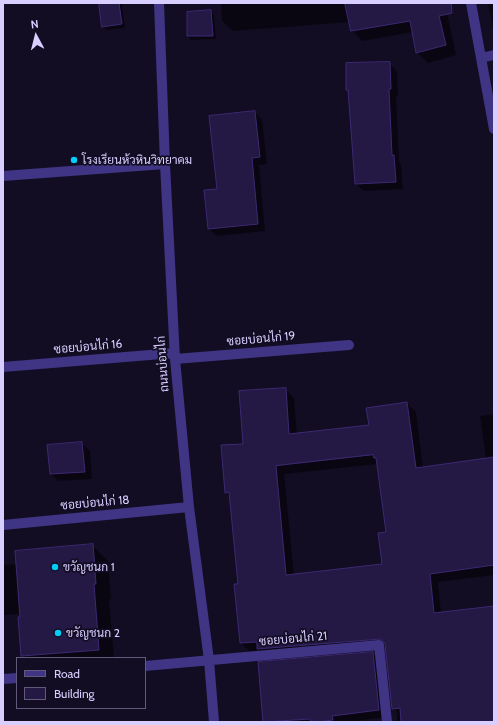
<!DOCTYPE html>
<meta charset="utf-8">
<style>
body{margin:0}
#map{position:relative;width:497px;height:725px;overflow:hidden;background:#120d23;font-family:Cabin,sans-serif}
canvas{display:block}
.frame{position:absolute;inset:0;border:4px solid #d8ceff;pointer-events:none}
.legend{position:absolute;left:16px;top:657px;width:130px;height:52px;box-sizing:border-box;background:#120d23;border:1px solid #615a7b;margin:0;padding:5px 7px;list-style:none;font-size:12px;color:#d8ceff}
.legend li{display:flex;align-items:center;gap:8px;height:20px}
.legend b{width:20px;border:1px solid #615a7b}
.north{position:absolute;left:16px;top:16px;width:40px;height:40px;-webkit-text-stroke:3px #120d23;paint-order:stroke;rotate:353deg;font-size:11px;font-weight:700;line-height:16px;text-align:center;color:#d8ceff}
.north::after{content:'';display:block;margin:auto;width:14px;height:18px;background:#d8ceff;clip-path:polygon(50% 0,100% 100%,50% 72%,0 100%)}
</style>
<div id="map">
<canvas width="497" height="725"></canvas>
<div class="frame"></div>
<ul class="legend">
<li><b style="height:5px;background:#3f3584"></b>Road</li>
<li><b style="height:11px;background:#241845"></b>Building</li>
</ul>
<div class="north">N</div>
</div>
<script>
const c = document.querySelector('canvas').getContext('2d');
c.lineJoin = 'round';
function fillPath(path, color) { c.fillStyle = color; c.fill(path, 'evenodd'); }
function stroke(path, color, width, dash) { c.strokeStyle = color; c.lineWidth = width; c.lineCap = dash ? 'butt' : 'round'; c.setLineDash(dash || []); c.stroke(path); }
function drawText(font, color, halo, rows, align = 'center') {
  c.font = font + ' Cabin,Sarabun,sans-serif'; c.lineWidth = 3.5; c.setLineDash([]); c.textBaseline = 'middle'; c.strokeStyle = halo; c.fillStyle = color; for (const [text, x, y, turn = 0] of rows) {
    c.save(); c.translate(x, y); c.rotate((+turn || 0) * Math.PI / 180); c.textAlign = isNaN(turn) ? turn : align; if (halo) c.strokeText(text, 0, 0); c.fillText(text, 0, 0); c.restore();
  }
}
const shadow = new Path2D(`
 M101,3h19l2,1 3,24 -18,2 -4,-3z
 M221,3h224l11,52 -28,8 -11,-11 -4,-20 -51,9 -10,-11 -2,-8 -117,9 -11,-10z
 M488,3h6v32z
 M211,11l3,4 2,24 -25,1 -3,-4z
 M389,63l8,8 1,25h-2l3,66 2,2 2,25 -39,2 -8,-7 -7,-93 -2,-1z
 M255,112l7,8 5,44 -8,1 6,66 -48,5 -8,-7 9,-39z
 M285,389l9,9 3,36 73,-8 37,-23 9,9 7,56 63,-9 -6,-43 14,-2v161l-56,7 3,31 53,-6v115h-97v-10l-4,-4 -6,-61 -120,11 -17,-6 -9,-9 -2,-58 -9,-89 -4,-4 18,-47zM378,464l9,69 -4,32 -89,10 -10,-101z
 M82,443l8,8 2,28 -34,2 -7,-7z
 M92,545l16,16 3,38h-2l5,59h-89l-3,-3 -3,-41 -16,1v-50l14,-1z
 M373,653l7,8 6,56 -37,5h-85l-5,-59z`);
const building = new Path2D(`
 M99,3h20l3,21 -20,3z
 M345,3h106l1,10 -13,3 7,29 -30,8 -6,-32 -59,10z
 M211,10l2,26h-26v-24z
 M390,62l1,27h-2l3,66h2l2,27 -41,2 -7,-94h-2v-27z
 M255,111l5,46 -8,1 6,66 -50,5 -4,-39 13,-1 -8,-73z
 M286,388l3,46 80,-9 -3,-17 41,-6 9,66 78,-11v108l-64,9 4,39 60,-7v116h-93l-1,-14 -8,1 -7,-65 -4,-5 -124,10v-7l-17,1 -6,-59h4l-9,-92 -4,1 -4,-48 22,-1 -4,-53zM373,455l1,3h2l10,74 -8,1 4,31 -96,11 -10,-109z
 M82,442l3,30 -35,2 -3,-29z
 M93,544l3,40h-2l5,66 -78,6 -3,-39h2l-5,-66z
 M373,652l6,58 -47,6 1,4 -16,2h-6l-1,-3 -47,3 -5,-60z`);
const minor = new Path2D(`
 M159,3l6,161 10,195 14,148 20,153 5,62
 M471,3l23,126
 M481,58l13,-3
 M3,176l162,-12
 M175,359l174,-14
 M3,367l171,-14
 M3,525l186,-18
 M145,666l234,-21 8,77
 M3,679l14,-1`);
const markers = [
 [74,160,4,"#00cdf9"],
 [55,567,4,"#00cdf9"],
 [58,633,4,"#00cdf9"]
];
const poiNames = [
 ["โรงเรียนห้วหินวิทยาคม",82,160],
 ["ขวัญชนก 1",63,567],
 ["ขวัญชนก 2",66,633]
];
const streetNames = [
 ["ซอยบ่อนไก่ 19",261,339,-5],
 ["ซอยบ่อนไก่ 16",88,347,-5],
 ["ถนนบ่อนไก่",163,364,-94],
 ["ซอยบ่อนไก่ 18",95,503,-5],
 ["ซอยบ่อนไก่ 21",293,639,-5]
];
fillPath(shadow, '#0007');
fillPath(building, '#241845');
stroke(building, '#3d2972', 1);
stroke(minor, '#3f3584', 10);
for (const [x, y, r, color] of markers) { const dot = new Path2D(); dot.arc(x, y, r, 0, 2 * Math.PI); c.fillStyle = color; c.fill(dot); stroke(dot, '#120d23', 1.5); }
drawText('12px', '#d8ceff', '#120d23', poiNames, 'left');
drawText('12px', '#d8ceff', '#120d23', streetNames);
</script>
